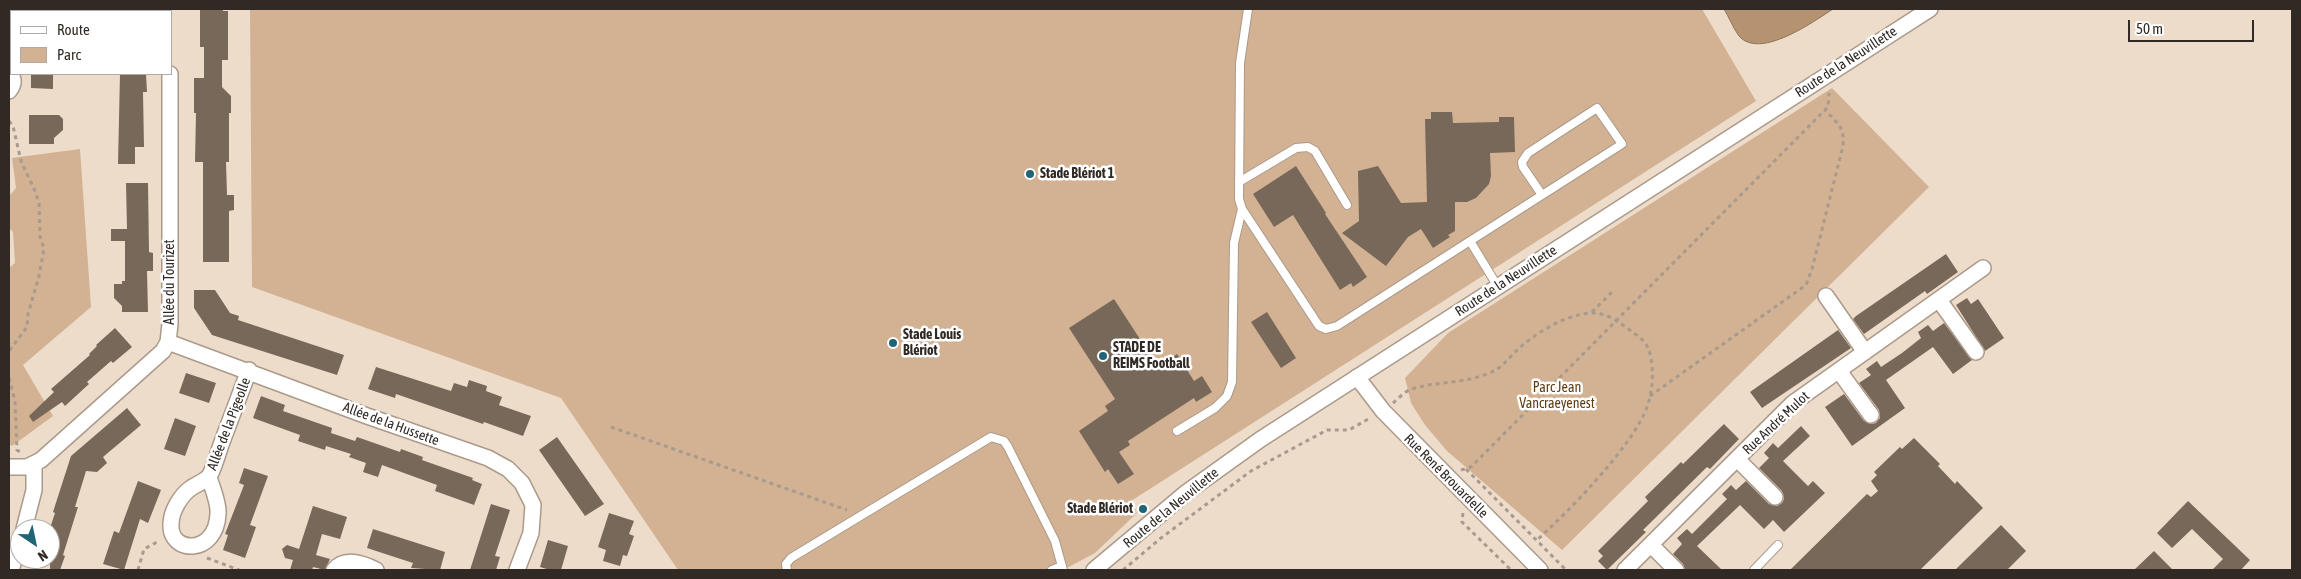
<!DOCTYPE html>
<meta charset="utf-8">
<style>
body{margin:0}
#map{position:relative;width:2301px;height:579px;overflow:hidden;background:#eedccb;font-family:"Asap Condensed",sans-serif}
canvas{display:block}
.frame{position:absolute;inset:0;border:10px solid #312a24;pointer-events:none}
.legend{position:absolute;left:10px;top:10px;width:162px;height:65px;box-sizing:border-box;background:#fff;border:1px solid #adaaa7;margin:0;padding:6px 9px;list-style:none;font-size:15px;color:#312a24}
.legend li{display:flex;align-items:center;gap:10px;height:25px}
.legend b{width:25px;border:1px solid #adaaa7}
.north{position:absolute;left:10px;top:519px;width:50px;height:50px;box-sizing:border-box;background:#fff;border:1px solid #adaaa7;border-radius:50%;rotate:146deg;font-size:14px;font-weight:700;line-height:20px;text-align:center;color:#312a24}
.north::after{content:'';display:block;margin:auto;width:18px;height:22px;background:#1f6575;clip-path:polygon(50% 0,100% 100%,50% 72%,0 100%)}
.scale{position:absolute;left:2128px;top:20px;width:126px;height:22px;box-sizing:border-box;border:2px solid #312a24;border-top:0;padding-left:6px;font-size:15px;line-height:18px;white-space:nowrap;color:#312a24;-webkit-text-stroke:4px #fff;paint-order:stroke}
</style>
<div id="map">
<canvas width="2301" height="579"></canvas>
<div class="frame"></div>
<ul class="legend">
<li><b style="height:6px;background:#fff"></b>Route</li>
<li><b style="height:14px;background:#d2b293"></b>Parc</li>
</ul>
<div class="north">N</div>
<div class="scale">50 m</div>
</div>
<script>
const c = document.querySelector('canvas').getContext('2d');
c.lineJoin = 'round';
function fillPath(path, color) { c.fillStyle = color; c.fill(path, 'evenodd'); }
function stroke(path, color, width, dash) { c.strokeStyle = color; c.lineWidth = width; c.lineCap = dash ? 'butt' : 'round'; c.setLineDash(dash || []); c.stroke(path); }
function drawText(font, color, halo, rows, align = 'center') {
  c.font = font + ' "Asap Condensed",sans-serif'; c.lineWidth = 5; c.setLineDash([]); c.textBaseline = 'middle'; c.strokeStyle = halo; c.fillStyle = color; for (const [text, x, y, turn = 0] of rows) {
    c.save(); c.translate(x, y); c.rotate((+turn || 0) * Math.PI / 180); c.textAlign = isNaN(turn) ? turn : align; if (halo) c.strokeText(text, 0, 0); c.fillText(text, 0, 0); c.restore();
  }
}
const green = new Path2D(`
 M250,9h1452l54,92 -625,400 6,12 -42,40 -32,17h-385l-117,-172 -309,-111z
 M1832,88l97,99 -367,363 -115,-99 -22,-26 -14,-22 -6,-25 43,-45z
 M80,149l11,158 -68,58 30,51 -41,30 -3,-2v-176l6,-5 -2,-31 -4,-4v-32l7,-8 -4,-30z`);
const water = new Path2D(`
 M1724,9h109c-20,13 -73,51 -94,27 -6,-8 -10,-19 -15,-27z`);
const building = new Path2D(`
 M200,9h23v2h5v49h-6v27l9,9v17h-2v49h-3l1,33h7v15l-5,1v51h-26v-100h-8l1,-49h-2v-35h10v-31h-4z
 M31,74h22v15l-22,-1z
 M120,74h26l1,18h-4l1,55h-9v17h-17z
 M1431,112h21l1,11 46,-1v-5h15l1,35 -25,1 1,23 -2,8 -13,14 -9,4h-12v29l-7,4 2,2 -17,11 -12,-19 -13,8 -22,29 -44,-33 17,-12 -1,-50 20,-5 23,37 26,-1 -2,-83h6z
 M29,115h30l4,4v11l-9,8v6h-25z
 M1296,166l30,47 -1,1 42,63 -14,10 -2,-4 -11,7 -47,-75 -19,12 -21,-33z
 M126,183h22l1,69 4,1v18h-6l1,41h-26v-6l-8,-8v-14h8v-3h3v-40h-14v-12h16z
 M1946,254l12,18 -31,22 -2,-3 -61,43 -11,-15 3,-3z
 M194,290h21l15,23 9,3 -1,4 106,35 -7,20 -125,-40 -18,-27z
 M1967,298l4,6 7,-5 26,39 -19,13 -29,-46z
 M1114,299l44,68 19,-13 17,27 8,-5 10,16 -16,10 -2,-4 -66,43 2,4 -11,7 15,22 -16,10 -10,-15 -3,3 -26,-41 29,-20 -3,-5 10,-7 -46,-71z
 M1267,312l29,46 -15,10 -30,-46z
 M1944,323l28,37 -19,14 -20,-27 -47,33 19,28 -53,38 -27,-39 19,-13 20,27 8,3 4,-1 4,-5 -1,-8 -20,-27 12,-8 -5,-6 11,-8 4,6 21,-14 19,-15 -3,-6 10,-7 5,6z
 M115,328l17,19 -19,16 -2,-2 -24,21 2,2 -24,22 -3,-4 -29,20 -4,-6 25,-24 -3,-3 39,-34 -1,-1 8,-8 -1,-1z
 M1838,330l13,18 -89,60 -12,-16z
 M376,367l75,24 3,-8 13,4 2,-7 18,6 -1,5 16,6 -3,8 32,11 -8,20 -39,-14 -1,2 -87,-30 -1,4 -27,-9z
 M186,373l30,10 -7,20 -30,-10z
 M261,396l24,9 -2,6 49,17 -1,5 24,8 2,-4 43,15 1,-3 22,8 -1,3 51,18 -1,2 10,4 -8,21 -39,-14 2,-6 -55,-20 -4,12 -15,-5 3,-9 -17,-6 2,-3 -25,-8 -1,4 -27,-9 2,-6 -47,-17z
 M127,408l14,17 -38,32 4,6 -10,9 -11,-1 -11,36h3l-15,48 2,1 -5,14h-10v-42l5,-15 -2,-1 18,-56z
 M175,418l21,8 -11,30 -21,-7z
 M1724,424l15,15 -29,30 -3,-2 -64,63 3,2 -39,38 -9,-9 5,-5 -5,-5 50,-50 -3,-4 36,-35 2,2z
 M1801,426l9,10 -27,25 25,25 5,-5 12,12 -41,39 -11,-12 -9,9 -24,-24 -43,41 25,24h-37l-2,-6 -10,-10 9,-10 -5,-6 10,-9 5,5 35,-35 -5,-5 9,-9 5,5 10,-9 23,23 8,2 5,-3 2,-4 -2,-8 -23,-23 10,-10 -5,-5 9,-10 5,5z
 M557,437l47,67 -19,12 -46,-66z
 M1914,438l26,26 -2,2 17,18 2,-3 26,27 -63,62h-130l77,-76 4,3 7,-6 -7,-10 6,-6 -3,-3 26,-25 2,2z
 M244,468l24,8 -18,49 6,2 -11,31 -22,-8 5,-15 -3,-1 19,-49 -5,-2z
 M138,481l23,9 -13,33 -8,-4 -16,51 -21,-6 11,-33 5,2z
 M2188,501l62,59 -9,10h-29l11,-11 -31,-30 -20,19 -15,-15z
 M491,504l19,6 -15,46 5,1 -4,13h-26z
 M313,506l34,11 -7,22 -18,-5 -6,21 14,4 -5,11 -12,-3 -1,3h-22l3,-10 -8,-2 -3,-9 5,-4 12,4z
 M609,513l25,8 -5,13 5,2 -7,20 -4,-1 -3,11 -17,-5 3,-11 -8,-3z
 M2001,525l25,26 -19,19h-52z
 M373,529l72,23 -5,18 -29,-2 2,-5 -46,-15z
 M548,540l20,6 -7,24h-11l-10,-3z
 M2154,551l19,19h-39z`);
const path = new Path2D(`
 M43,11l2,-2
 M9,121l4,5 8,35 14,30 4,12 1,33 4,13 -5,27 -11,38 -1,13 -18,24
 M1592,312l21,-21
 M9,378l6,23 2,49 3,2
 M1650,396l156,-111 6,-16 31,-123c2,-19 -6,-23 -18,-36
 M1393,403c6,-5 12,-12 19,-14 25,-8 52,-5 77,-16 12,-4 18,-13 26,-21 19,-18 50,-38 77,-39 15,-1 31,12 43,21 12,7 16,18 17,32 1,14 0,27 -5,41 -14,39 -79,105 -110,133
 M611,427l236,83
 M1466,469l100,101
 M1461,470l10,-3 354,-357 3,-3 1,-14
 M1463,513l-1,9 49,48
 M207,558l32,12
 M138,570l6,-21 15,-8
 M1123,570l38,-32 90,-67 76,-41h22l21,-12`);
const service = new Path2D(`
 M1248,9l-8,54 -1,136 3,10 77,117 7,3 11,-3 133,-85
 M155,11l3,-2
 M1239,182l57,-34 12,-1 7,4 32,54
 M1498,287l-28,-46 152,-97 -25,-36 -69,45 -6,9 1,5 19,28
 M1177,431l38,-23 12,-12 5,-14 2,-139 8,-34
 M787,570l-1,-6 5,-6 200,-121 13,4 4,6 47,94 8,29
 M1052,570l10,-4
 M1754,570l24,-25`);
const minor = new Path2D(`
 M142,9l2,2
 M9,71c5,7 6,13 0,20
 M1826,296l39,56
 M1939,300l37,52
 M168,342l199,74 121,42 20,11 14,14 11,22 -2,28 -14,37
 M1839,371l32,44
 M1357,377l26,34 157,159
 M1737,459l38,38
 M9,467h18l14,-7 122,-109 5,-9 2,-18v-250
 M209,477c3,11 10,25 9,37 -2,42 -49,40 -47,10 0,-13 10,-29 20,-36 6,-4 15,-7 19,-13 5,-10 8,-22 12,-33 9,-24 18,-48 27,-72
 M24,529l10,-39v-26
 M1651,545l25,25
 M11,570l9,-29
 M334,570c11,-13 28,-7 42,0
 M1094,570l93,-78 74,-53 669,-430
 M1625,570l168,-167 190,-135`);
const markers = [
 [1030,174,5,"#1f6575"],
 [893,343,5,"#1f6575"],
 [1103,356,5,"#1f6575"],
 [1143,509,5,"#1f6575"]
];
const streetNames = [
 ["Route de la Neuvillette",1846,62,-33],
 ["Route de la Neuvillette",1506,281,-33],
 ["Allée du Tourizet",170,282,-90],
 ["Rue André Mulot",1776,423,-43],
 ["Allée de la Pigeolle",229,424,-69],
 ["Allée de la Hussette",391,424,20],
 ["Rue René Brouardelle",1446,476,45],
 ["Route de la Neuvillette",1171,508,-39]
];
const poiNames = [
 ["Stade Blériot 1",1040,174],
 ["Stade Louis",903,335],
 ["Blériot",903,351],
 ["STADE DE",1113,348],
 ["REIMS Football",1113,364],
 ["Stade Blériot",1133,509,"right"]
];
const parkNames = [
 ["Parc Jean",1557,388],
 ["Vancraeyenest",1557,404]
];
fillPath(green, '#d2b293');
fillPath(water, '#b59371');
stroke(water, '#8d745a', 1);
fillPath(building, '#786859');
stroke(service, '#ab9a8a', 10);
stroke(minor, '#ab9a8a', 18);
stroke(path, '#a89a8d', 3, [4, 4]);
stroke(service, '#fff', 8);
stroke(minor, '#fff', 15);
for (const [x, y, r, color] of markers) { const dot = new Path2D(); dot.arc(x, y, r, 0, 2 * Math.PI); c.fillStyle = color; c.fill(dot); stroke(dot, '#fff', 2); }
drawText('14px', '#312a24', '#fff', streetNames);
drawText('bold 14px', '#312a24', '#fff', poiNames, 'left');
drawText('14px', '#603c14', '#fff', parkNames);
</script>
